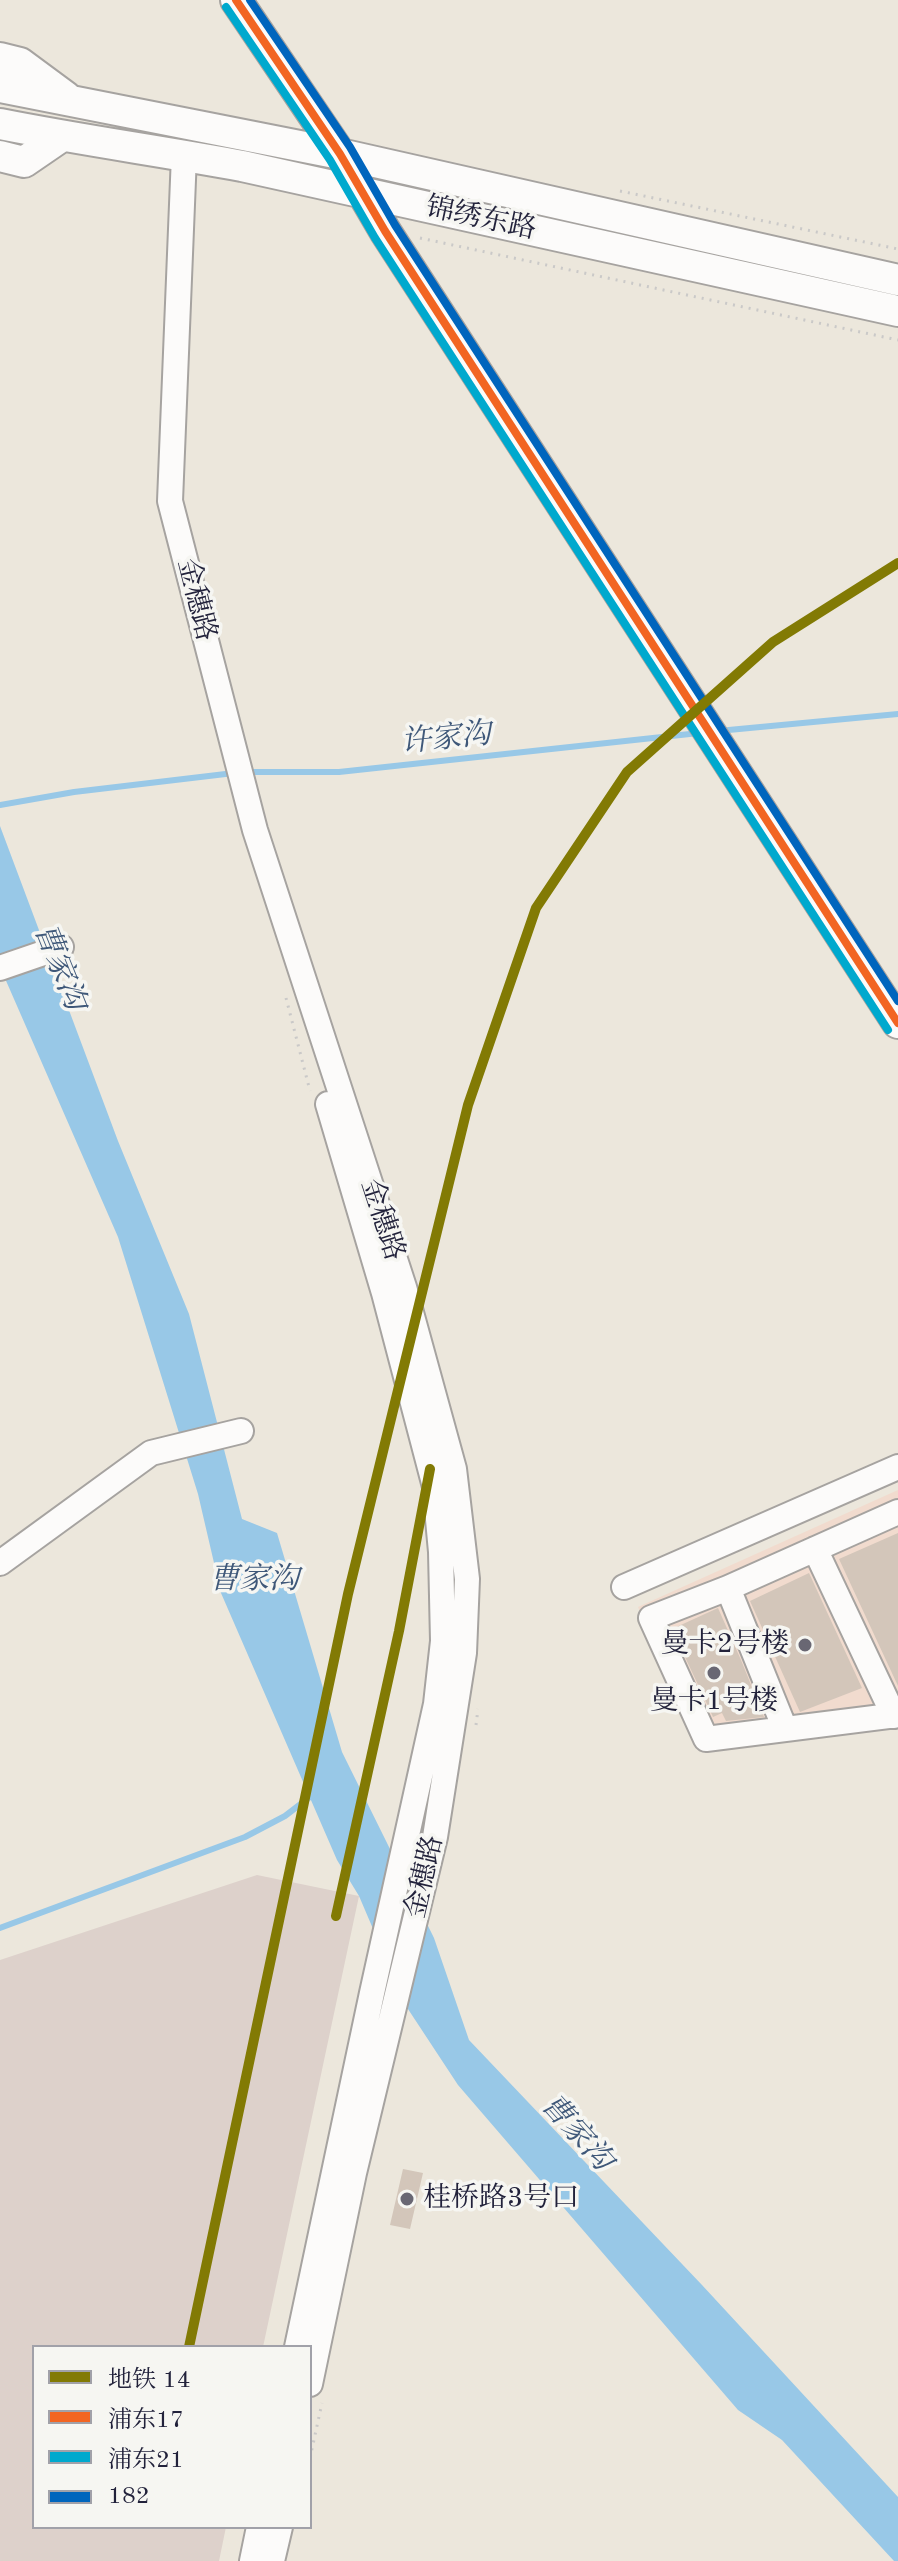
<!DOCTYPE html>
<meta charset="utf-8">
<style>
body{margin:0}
#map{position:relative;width:898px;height:2561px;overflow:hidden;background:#ece7dc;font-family:"Old Standard TT","Noto Serif SC",serif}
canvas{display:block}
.legend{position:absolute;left:32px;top:2345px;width:280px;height:184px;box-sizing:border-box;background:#f6f6f2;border:2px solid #a1a1a9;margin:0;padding:10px 14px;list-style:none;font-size:24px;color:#22223b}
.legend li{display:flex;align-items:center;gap:16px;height:40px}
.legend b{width:40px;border:2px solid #a1a1a9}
</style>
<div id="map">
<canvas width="898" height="2561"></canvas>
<ul class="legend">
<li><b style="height:10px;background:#827a04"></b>地铁 14</li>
<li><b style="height:10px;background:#f26522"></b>浦东17</li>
<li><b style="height:10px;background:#00a9ce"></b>浦东21</li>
<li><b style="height:10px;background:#0065bd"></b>182</li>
</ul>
</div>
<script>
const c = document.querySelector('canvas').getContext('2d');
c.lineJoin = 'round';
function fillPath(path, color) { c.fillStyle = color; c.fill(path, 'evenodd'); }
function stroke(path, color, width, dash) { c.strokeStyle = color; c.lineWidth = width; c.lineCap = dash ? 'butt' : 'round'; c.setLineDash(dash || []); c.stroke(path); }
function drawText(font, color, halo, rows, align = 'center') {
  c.font = font + ' "Old Standard TT","Noto Serif SC",serif'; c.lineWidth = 7; c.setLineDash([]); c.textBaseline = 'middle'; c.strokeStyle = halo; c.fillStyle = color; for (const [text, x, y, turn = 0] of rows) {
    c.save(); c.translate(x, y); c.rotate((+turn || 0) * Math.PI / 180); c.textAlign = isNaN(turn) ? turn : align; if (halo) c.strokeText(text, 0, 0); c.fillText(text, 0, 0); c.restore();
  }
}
const built = new Path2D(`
 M898,1490v231l-201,24 -59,-138z`);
const industrial = new Path2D(`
 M257,1875l102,21 -96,451h-229v180h192l-7,34h-219v-601z`);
const water = new Path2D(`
 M0,826l118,315 71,173 53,205 35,14 65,219 92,186 35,102 233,245 196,212v64h-4l-112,-121 -44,-30 -280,-325 -52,-79 -47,-110 -22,-36 -116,-267 -23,-99 -80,-257 -118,-270z`);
const stream = new Path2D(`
 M718,731l180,-17
 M245,772h94l360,-39
 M0,805l74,-13 160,-19
 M0,1928l245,-91 40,-21 30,-23`);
const building = new Path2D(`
 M898,1533v153l-59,-127z
 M809,1573l53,115 -62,24 -50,-111z
 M718,1608l23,52 23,57 -38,4 -4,-8 -9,4 -41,-88z
 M403,2169l20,4 -13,56 -20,-4z`);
const path = new Path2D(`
 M620,191l278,58
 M420,238l478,102
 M286,998l24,93
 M476,1725l2,-16
 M310,2458l12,-55`);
const minor = new Path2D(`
 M184,155l-14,346 85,329 149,457 50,182 13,110 -3,74 -29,184 -81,336 -44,211
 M0,968l61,-21
 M898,1512l-170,76 -77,30 55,121 192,-24
 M815,1549l79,167
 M0,1563l151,-110 90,-22
 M624,1587l274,-120
 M728,1588l57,141
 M297,2347l75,-354 64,-289 7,-63 -2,-89 -6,-65 -51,-194 -56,-189
 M252,2561l7,-34
 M272,2561l8,-34`);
const major = new Path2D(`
 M236,0l104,154 45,77 513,792
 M0,58l20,5 46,34
 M0,87l340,67 558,126
 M0,124c80,16 161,27 242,42l656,145
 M0,156l24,6 38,-26`);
const bus1 = new Path2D(`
 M236,0l104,154 45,77 513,792`);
const bus2 = new Path2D(`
 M226,7l104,153 45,78 513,792`);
const bus3 = new Path2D(`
 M250,0l100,147 45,78 503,776`);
const metro1 = new Path2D(`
 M336,1916l63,-285 31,-162
 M189,2347l159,-753 120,-489 68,-197 91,-136 146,-130 125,-79`);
const markers = [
 [805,1645,8,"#696773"],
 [714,1673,8,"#696773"],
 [407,2199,8,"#696773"]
];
const streetNames = [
 ["锦绣东路",481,219,12],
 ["金穗路",196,600,76],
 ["金穗路",382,1220,72],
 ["金穗路",425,1877,-77]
];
const poiNames = [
 ["曼卡2号楼",789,1645],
 ["曼卡1号楼",714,1702,"center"],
 ["桂桥路3号口",423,2199,"left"]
];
const waterNames = [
 ["许家沟",446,739,-6],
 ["曹家沟",59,967,68],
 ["曹家沟",254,1580],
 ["曹家沟",576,2133,48]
];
fillPath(built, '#f1dbce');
fillPath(industrial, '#ddd1cb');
fillPath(water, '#98c8e7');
stroke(stream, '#98c8e7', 6);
fillPath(building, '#d3c6ba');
stroke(minor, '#a6a3a0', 28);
stroke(major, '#a6a3a0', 34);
stroke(path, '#cac9c8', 3, [2, 6]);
stroke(minor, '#fcfbfa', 24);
stroke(major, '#fcfbfa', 30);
stroke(bus1, '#f26522', 8);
stroke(bus2, '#00a9ce', 8);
stroke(bus3, '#0065bd', 8);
stroke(metro1, '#827a04', 10);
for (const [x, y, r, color] of markers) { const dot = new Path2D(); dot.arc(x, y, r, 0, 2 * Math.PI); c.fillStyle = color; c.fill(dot); stroke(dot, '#f6f6f2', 3); }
drawText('28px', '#22223b', '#f6f6f2', streetNames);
drawText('28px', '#22223b', '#f6f6f2', poiNames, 'right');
drawText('italic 30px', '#3f5879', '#f6f6f2', waterNames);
</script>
